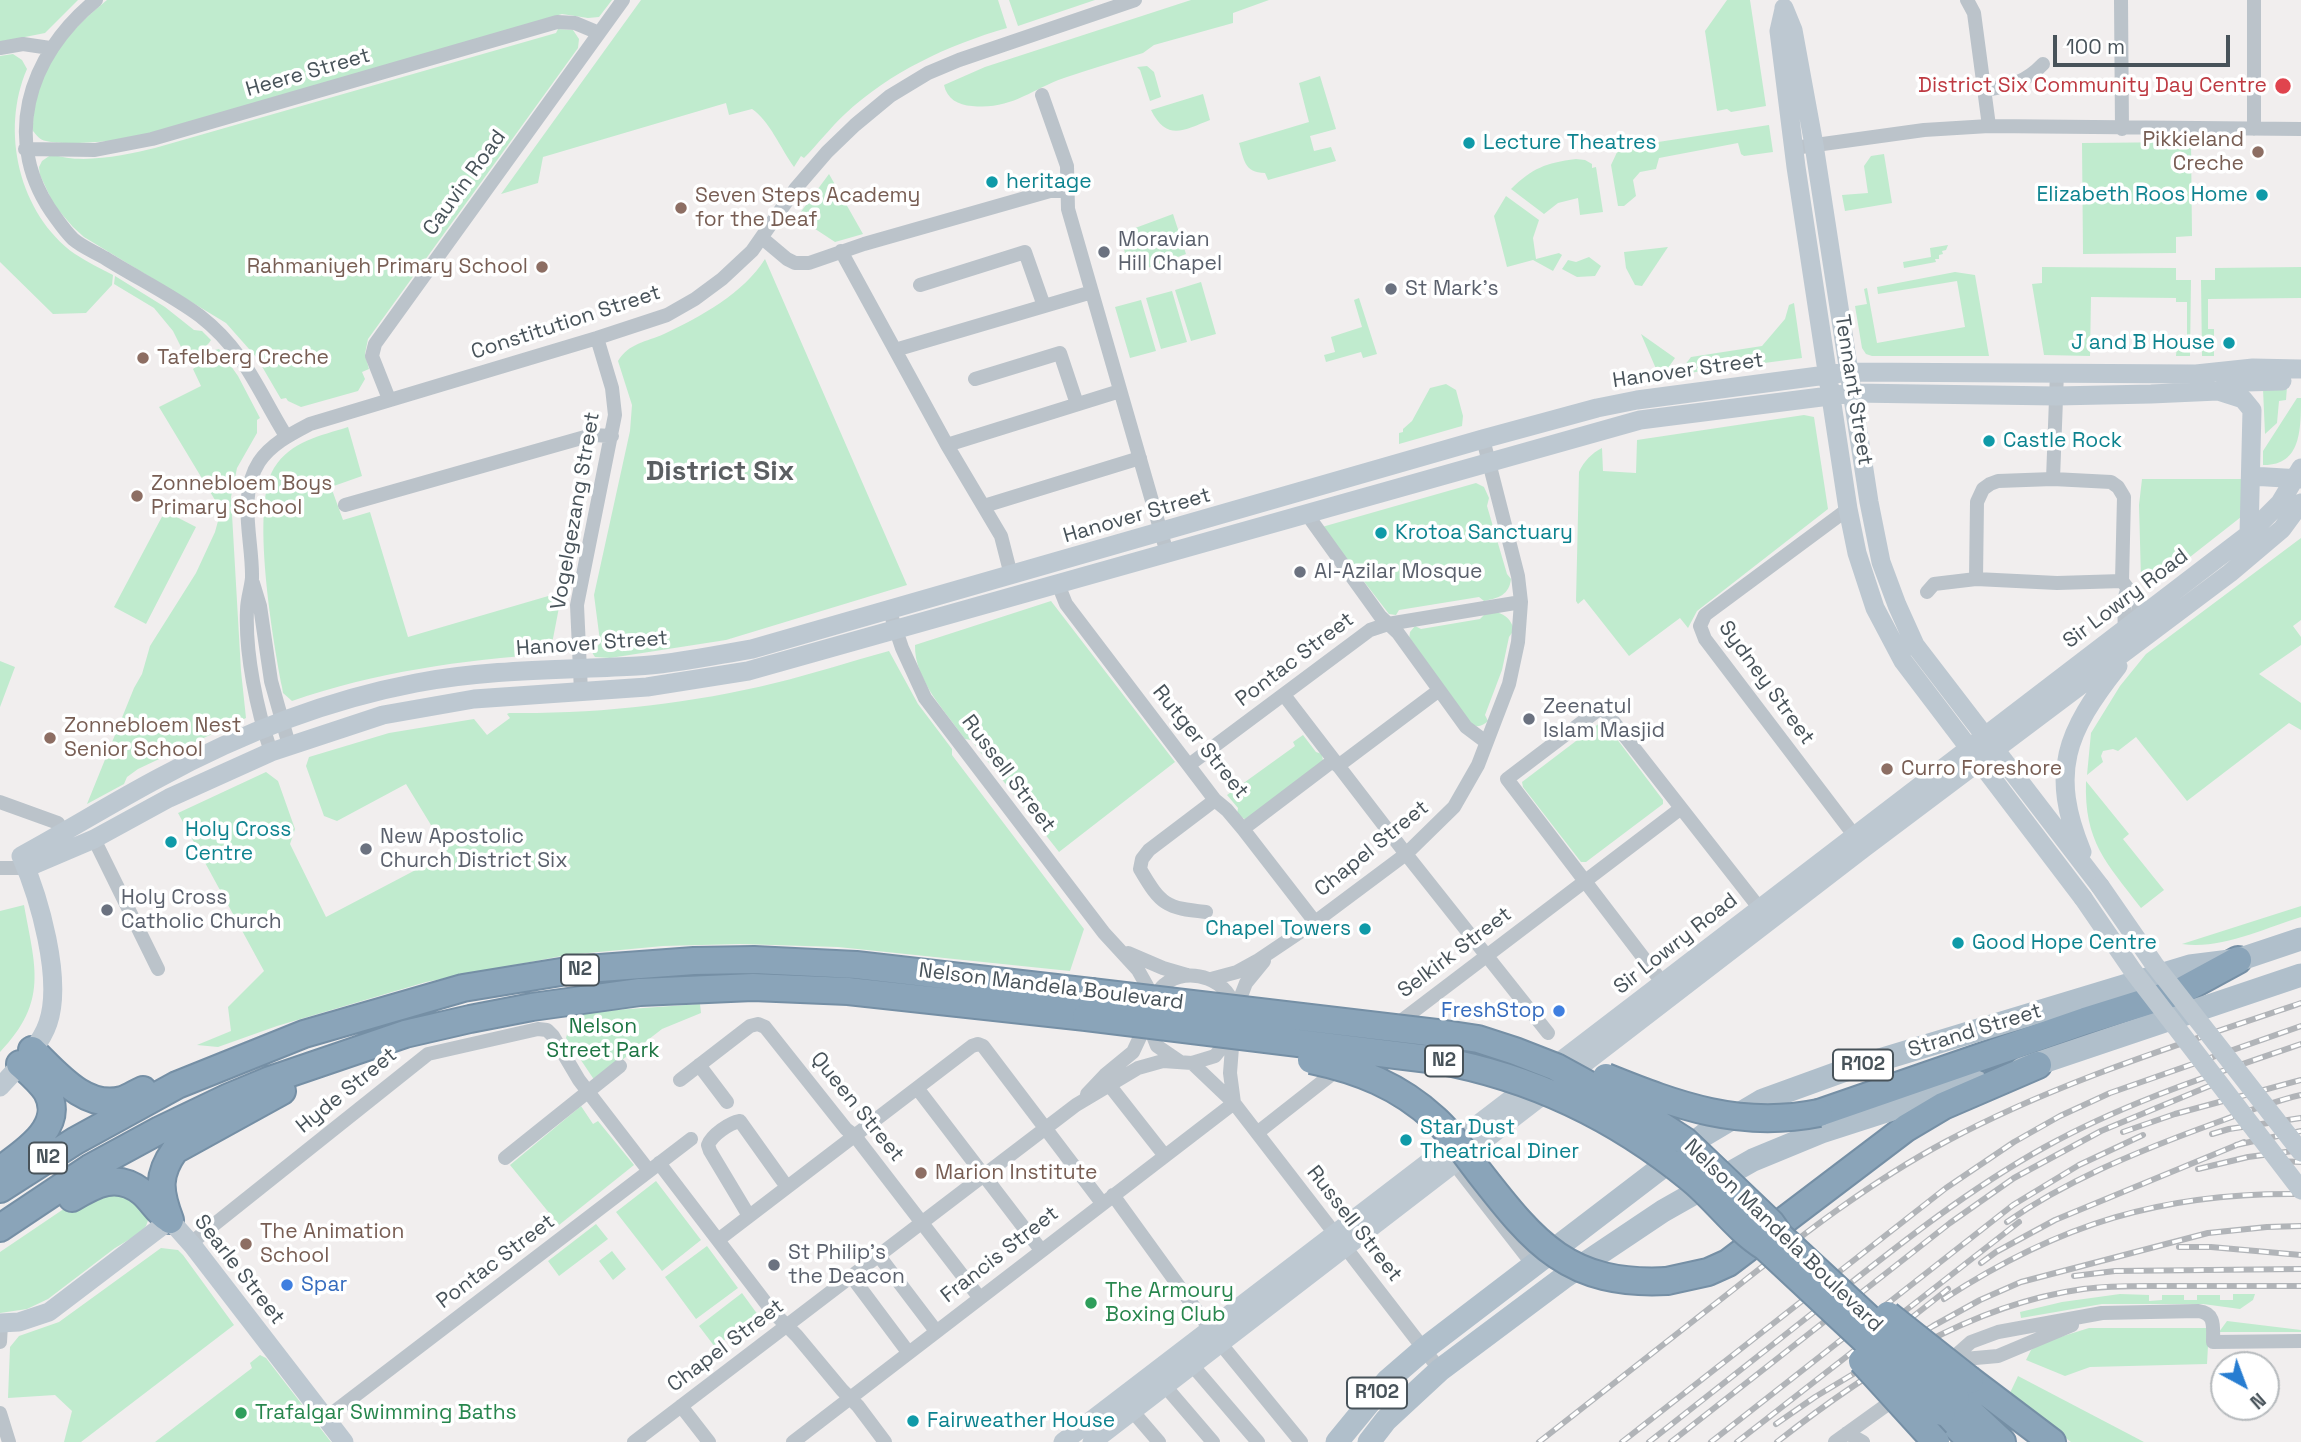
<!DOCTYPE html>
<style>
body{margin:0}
#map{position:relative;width:2301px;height:1442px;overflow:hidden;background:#f1eeee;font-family:"Space Grotesk",sans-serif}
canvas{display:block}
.north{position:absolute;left:2210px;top:1351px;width:70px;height:70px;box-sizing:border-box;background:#fff;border:2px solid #b6babd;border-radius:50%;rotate:139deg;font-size:19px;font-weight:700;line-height:28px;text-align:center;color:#48535a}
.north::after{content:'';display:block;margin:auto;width:24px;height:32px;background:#277dd1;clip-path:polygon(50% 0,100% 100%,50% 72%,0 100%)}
.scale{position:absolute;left:2053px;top:35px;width:177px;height:32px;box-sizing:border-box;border:4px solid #48535a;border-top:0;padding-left:9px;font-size:21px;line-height:24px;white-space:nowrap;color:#48535a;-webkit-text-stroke:5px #fff;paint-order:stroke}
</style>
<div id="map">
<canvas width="2301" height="1442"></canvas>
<div class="north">N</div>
<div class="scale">100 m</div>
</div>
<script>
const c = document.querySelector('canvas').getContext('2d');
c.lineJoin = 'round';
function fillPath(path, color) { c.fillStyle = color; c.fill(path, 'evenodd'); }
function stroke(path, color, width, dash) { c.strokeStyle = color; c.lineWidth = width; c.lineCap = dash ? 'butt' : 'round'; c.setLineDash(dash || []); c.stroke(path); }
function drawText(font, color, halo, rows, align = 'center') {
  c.font = font + ' "Space Grotesk",sans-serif'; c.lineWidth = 7; c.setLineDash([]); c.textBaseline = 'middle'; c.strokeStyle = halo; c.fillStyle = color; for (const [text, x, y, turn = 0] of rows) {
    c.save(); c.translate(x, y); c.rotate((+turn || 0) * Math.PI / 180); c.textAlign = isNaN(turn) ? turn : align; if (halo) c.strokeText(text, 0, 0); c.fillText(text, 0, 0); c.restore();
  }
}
const green = new Path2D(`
 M0,0h78l-33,33 -45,9z
 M107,0h505l-13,17 -11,1 -26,-4 -428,124c-21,3 -68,8 -88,3 -6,-1 -9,-5 -13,-10 0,-10 0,-22 2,-32 8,-40 42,-75 72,-99z
 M641,0h357l9,28c-59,17 -117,44 -162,86 -15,14 -27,30 -41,44l-3,-2 -7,11c-13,-18 -25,-47 -42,-58l-23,6 -3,-12 -183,54 -5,26 -37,11z
 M1009,0h86l-77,26z
 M1191,0h78l-36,13v10l-79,22 -11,8c-26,8 -53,16 -79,25 -34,12 -53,32 -92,28 -14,-1 -25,-7 -28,-21l41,-18z
 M1727,0h23l16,106 -35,6 -4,-3 -10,2 -12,-80z
 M558,29l15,1 6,9 -1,9 -210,291 -3,15 4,15 -7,3 3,7 -7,12 -57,16 -13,-6 -2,-3 -5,1 -24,-41 -31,-35 -142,-86 -11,-10 -19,-22 -14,-30 -1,-8 3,-6 10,-7c28,11 74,1 103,-6l401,-115z
 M13,54l9,6 5,9c-27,62 -8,145 48,185 12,8 26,15 38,21l-1,10 -26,28 -33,1 -53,-52v-206z
 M1147,66l7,6 7,25 -11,4 -10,-31 -3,-3z
 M1320,76l16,53 -26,7 4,15 17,-4 5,14 -68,19 -3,-7c-21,0 -21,-14 -26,-30l70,-21 -10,-39z
 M1203,94l7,26c-26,10 -43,22 -59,-10z
 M1769,125l4,27 -29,4 -3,-2 -3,-11 -79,15 -3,11 -16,3 -7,8 3,16 -12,10h-6l-7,-41 8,-17z
 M2191,142l1,94 -16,1v16l-93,1 -1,-111z
 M1884,154l8,49 -47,8 -3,-16 26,-2 -4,-27 7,-10z
 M1576,159l9,1 7,4v4l4,-1 7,45 -23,3 -2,-17 -20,5 -14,11 -33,-25c22,-21 34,-26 65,-30z
 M829,174l34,60 -28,8 -38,-25z
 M1506,196l33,24 -6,18 3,21 23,-6 3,2 -9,16 -20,-11 -26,7 -13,-51z
 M1173,214l13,40 -52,19 -5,-8 -10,-31z
 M1948,245l-2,5 -4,1 1,3 -4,1v4h-4l1,3 -32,6 -1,-6 28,-5 -1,-9z
 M1668,247l-26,39 -7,-1 -9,-17 -2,-16z
 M1589,257l12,9 -6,10 -18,1 -15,-8 6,-9 8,2z
 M765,259l142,326 -181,55 -116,18 -15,-1 -6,-9 10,-3 1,-4 -6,-46 36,-164 2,-26 -14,-44c11,-18 28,-19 46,-27 36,-17 80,-41 101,-75z
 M2042,267l134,1v12h15l-1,76h-14l1,-11h10v-43h-11v-4l-85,-1 -1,59 -46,-1 -12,-71 10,-1z
 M2301,267v31l-93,1v30h6v27h-12l-1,-76h14v-12z
 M1955,272l20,3 14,81h-117l-6,-2 -4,-6 -7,-42 12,-2 -3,-15 3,-1 10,55 88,-16 -8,-46 -79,13 -1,-7z
 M115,276l50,31 29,23 8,1 9,9 -2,3 -20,20 -16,-32 -19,-23 -40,-24z
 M1201,282l15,52 -25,7 -16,-51z
 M1172,291l15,51 -26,7 -15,-51z
 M1359,298l18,56 -14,4 -2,-6 -35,10 -2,-7 11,-3 -4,-15 31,-10 -8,-27z
 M1141,300l15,51 -26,7 -15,-51z
 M1794,303l8,55 -121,16v-4l10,-13 71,-11 23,-27 4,-14z
 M1641,334l34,24 -14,20h-1z
 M219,349l19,27 22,42 -3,2v13l-20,35 -6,29 10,174 5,47 -108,51 -11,8 -3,7 -37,20 47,-116 8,-14 8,-28 46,-73 19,-41 6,-22 -62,-103 42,-21 -8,-17 22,-19z
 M1446,384l10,6 7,26 -1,10 -63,18v-11l4,-1v-3l9,-8 18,-33z
 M2287,387l-1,13 -7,1 -2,22 -12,11 -2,-45z
 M2297,398h4c0,32 0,68 -38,67v-14z
 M1804,415l10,2 14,92 -131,102 -9,17 -8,-10 -51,38 -45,-57 -6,5 -2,-3 3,-129c5,-11 13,-19 23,-24l1,23 33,2 1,-33z
 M348,427l14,49 -31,11 12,33 27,-8 38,125 154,-45 -12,62c-88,6 -175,18 -258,47l-9,-8 -1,-6c-9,-47 -32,-180 -8,-219 17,-27 46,-32 74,-41z
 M2142,479h100l-1,38 -88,69h-5l-7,-7 -2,-74z
 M1476,483l8,4 5,11 -2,8 20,68 4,5c-2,16 -12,19 -27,22l-5,-4 -80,13 -3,5 -7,-1 -67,-87z
 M165,511l31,16 -50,97 -32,-17z
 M2301,538v82l-8,6 8,11v8l-42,29 42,29v27l-12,-7 -102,78 -51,-64 -18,14 -5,-2 -10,2 -2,5 2,6 -16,13 4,-42 29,-47 26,-32z
 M1051,601l124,161 -116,90 -88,-112 -6,-1c-19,-27 -51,-59 -50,-94z
 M1496,612c11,3 15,8 18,18l-5,7 -7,33 -17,45 3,6c-6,5 -10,7 -17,3l-62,-84 1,-8 5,-6 6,3 59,-10 5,-5z
 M889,651l29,53 34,45v6l132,174 -14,42 -232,-24 -98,-3 -77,2 -96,9 -141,27 -149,44 -59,21 -21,-2 34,-14 -3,-24 36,-36 -86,-158 88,-41 12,9 17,48 -5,15 36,73 122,-64 -42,-69 -69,37 -13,-5 -18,-50 3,-9 80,-24 85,-14 13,16 23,-17 -3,-4 2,-1c89,1 180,-9 266,-30 38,-9 76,-22 114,-32z
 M0,661l15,6 -15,40z
 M1601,722h3l59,78v4l-77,58h-5l-58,-75 -1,-5z
 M1303,735l13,17 6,2 1,7 -77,59 -9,-6 1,-6 -11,-13 68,-49 -2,-4z
 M2086,781l43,53 -6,5 41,51 -23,18c-35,-46 -57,-66 -55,-127z
 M24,905c11,62 25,96 -24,147v-141z
 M2301,906v11c-36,11 -81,33 -119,27z
 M700,1004l1,9 -39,16 -67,52 -29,-43 7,-25z
 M581,1106l12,18 5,-3 36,44 -75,60 -49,-60z
 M656,1181l45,59 -39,31 -46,-59z
 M128,1191l22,24 -4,11 -6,7 -25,15 -67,51 -21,10 -27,4v-61l74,-50z
 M596,1224l12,15 -49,37 -11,-15z
 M707,1246l31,42 -42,31 -31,-42z
 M161,1248l17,2 5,5 51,70 -153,117h-17l8,-31 -17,-16 -47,3 2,-51 9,-11 40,-14z
 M612,1251l14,18 -13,11 -14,-19z
 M742,1293l16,22 -43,32 -16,-21z
 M2120,1294l29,1v6l13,-1v-5h22v5h13v-5h23v5h13v-6h22l-2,6 -13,9 -37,-5h-101l-81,14 -1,-6 42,-10z
 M2227,1321l74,9v2h-82z
 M2089,1328h120l-2,36 -117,3 -25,9 -39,-16 5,-10 13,-8z
 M260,1355l6,3 65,84h-176l97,-74 -2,-5z
 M2018,1376l126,66h-73l-62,-47z`);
const street = new Path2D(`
 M96,0c-69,56 -96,143 -40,218 5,7 11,15 17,21 9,8 22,13 32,19 30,19 67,37 95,58 45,35 58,75 86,120
 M1967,0l7,13 15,113
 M2121,0l1,129
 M0,48l23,-4 27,4
 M1984,90c26,-4 41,-7 59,-26
 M1042,95l25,71 1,43 99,344
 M2254,129v-129
 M1794,148l130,-18 65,-4 312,3
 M25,149l70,1 57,-11 405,-117 18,1 24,10
 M762,238l25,21 8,4h14l55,-19 186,-53h17
 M841,251l106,194 54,91 10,39
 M920,285l105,-33 19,54
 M895,350l197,-58
 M975,379l85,-26 17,51
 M389,399l-17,-43 3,-12 248,-344
 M947,445l173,-54
 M2053,479l4,-107
 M345,505l247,-70 20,1
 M984,506l156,-48
 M1848,509l-143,106 -5,11 5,13 155,204
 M1306,513l74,103 18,17 68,94 20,15
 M1976,579l1,-77 6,-13 7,-5 8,-3 55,-2 58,3 7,5 6,10 -2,84 17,22 -2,23
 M253,583l7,23 11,75 18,64
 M1058,584l8,20 149,196 12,10 16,19 72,93
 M1927,592l7,-8 42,-5 81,4 65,-2
 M889,609l13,39 23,50 179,235 34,37 9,16 3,18
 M2125,634l-1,-34 3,-10
 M581,692l-4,-87 38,-190 -3,-27 -15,-50
 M1284,695l122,159 142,179
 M271,752c-14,-42 -26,-98 -24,-142 0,-11 4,-21 5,-32 1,-37 -15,-82 7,-116 12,-18 32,-28 51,-38l287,-86 70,-23 28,-16 27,-20 30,-28 44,-63 31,-36 28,-27 35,-29 38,-23 31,-13 176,-60
 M1189,765l181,-135 18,-6 133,-22
 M1338,766l100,-75
 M0,802l58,21
 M1243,829l91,-69
 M94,839l64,130
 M0,868h26
 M1206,912c-40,-4 -45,-7 -66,-43l2,-10 7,-9 66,-50
 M1128,953l35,15 24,7
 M1211,979l26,-7 20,-11 58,-39 91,-68 48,-47 24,-42 31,-81 9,-42 3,-40 -3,-26 -35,-137
 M1668,990l-161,-211 95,-72 162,207
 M1151,1003c4,-5 8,-14 13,-18 24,-21 69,-5 71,28
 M1236,1009l10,-26 18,-22
 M1148,1023l9,23 22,15
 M1393,1027l287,-218
 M1233,1035l-3,38 4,30
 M1192,1063l42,40 206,267
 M699,1065l28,37
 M680,1080l70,-54 8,-2 7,3 81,102 9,7 124,161
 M1110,1086l55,70
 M917,1088l124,162
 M1087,1094l18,-19 28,-23 14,-30
 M1257,1133l84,-66
 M1449,1157l85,109
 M505,1158l115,-92
 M659,1163l113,148 25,25 45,54 16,16 27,36
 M1113,1195l107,148 81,99
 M749,1216l-39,-65 -2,-6c4,-10 21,-22 32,-24l47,66
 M718,1240l254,-194 6,-2 5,2 119,157
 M191,1243l237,-189 110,-25 9,1 6,6 26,44 70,91
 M879,1256l57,75
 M852,1277l56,75
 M0,1342l1,-18
 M1953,1360l45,-4 74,-31
 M1192,1365l66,77
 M1945,1365l26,-23 27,-10 104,-19 96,-2c18,2 15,16 15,31l88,-1
 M1165,1386l48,56
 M681,1406l28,36
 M1128,1406l31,36
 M0,1413l9,29
 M326,1418l365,-279
 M1847,1433l16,9
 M634,1442l442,-337 62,-37 25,-7 29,2 23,-7 18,-23
 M793,1442l441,-339
 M1835,1442l64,-46`);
const secondary = new Path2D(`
 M1784,8l9,22 21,115 55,357 12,60 16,43 18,40 185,241
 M1784,9l-5,22 17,136 52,342 9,44 18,55 28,53 180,237
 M2218,391l25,8 9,11 -3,124 4,5
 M2251,476l50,3
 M2082,852c-33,-80 -16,-120 36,-186
 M26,868l68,-29 75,-41 102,-46 112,-37 91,-16 173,-12 101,-16 892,-251 213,-27 203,3 95,-2 67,-3 28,-9 36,-1
 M0,1087c17,-19 40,-40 48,-64 15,-44 -9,-126 -27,-167 46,-25 91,-53 138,-78 79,-43 168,-78 257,-95 72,-14 148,-13 221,-17 39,-2 78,-11 115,-17l731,-210 114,-31 40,-8 212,-28 347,2 57,-6 48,1
 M0,1323l19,-1 30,-10 121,-92 23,26 151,196
 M1063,1442l1186,-908 31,-31 21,-35
 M1092,1442l772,-594 366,-275 52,-44 19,-26`);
const primary = new Path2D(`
 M2022,1069l279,-94
 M1337,1442l50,-61 37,-32 280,-214 59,-35 80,-29 347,-105 48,-6 63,-21
 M1369,1442l17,-22 54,-50 123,-92 100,-67 90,-51 68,-28 155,-50`);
const highway = new Path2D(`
 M32,1050c24,23 53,60 90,50 7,-2 14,-7 21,-10
 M1819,1113l266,-92 96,-30 57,-31
 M0,1170c23,-17 66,-43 47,-78 -7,-11 -18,-20 -27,-28
 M0,1189l75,-48 102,-56 127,-51 159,-46 110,-18 121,-9 60,-1 102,5 235,27
 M72,1198c23,-14 45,-26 70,-6 10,8 15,20 27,27
 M170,1220c-11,-29 -13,-45 5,-70l107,-59
 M0,1228l90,-60 70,-38 69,-33 41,-17 135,-46 65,-15 62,-12 108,-15 113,-5 95,4 238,26
 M1667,1281l41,-9 20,-9 178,-135 37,-22 95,-41
 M1970,1380l82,62
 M1956,1399l46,43
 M1942,1412l30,30`);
const rail = new Path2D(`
 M2123,1132l52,-18 126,-34
 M2212,1134l17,-5 72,-11
 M2236,1145l65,-14
 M2275,1161l26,1
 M2198,1169l50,-12 53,-7
 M2007,1222c59,-41 125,-68 192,-93 33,-12 68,-26 102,-34
 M2179,1247h32l90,8
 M1981,1263l15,-11 59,-32 189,-78
 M2074,1276l41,-5 186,-2
 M1944,1299c115,-75 219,-107 357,-105
 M1863,1356l85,-67
 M1776,1424l39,-27 118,-71 47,-26 41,-18 187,-49 59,-6 34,-1
 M1539,1442c65,-51 130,-102 195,-153 68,-54 136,-107 213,-148 112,-60 234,-97 354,-138
 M1622,1442l324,-254 68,-46 46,-26 50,-23 191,-67
 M1649,1442c61,-48 122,-96 184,-145 68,-54 136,-108 212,-150 81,-45 169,-73 256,-103
 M1671,1442l279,-219 64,-45 87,-47 118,-49
 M1711,1442l302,-237 66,-40 64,-30
 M1737,1442l282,-220
 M1777,1442c89,-70 191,-137 306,-153 30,-4 60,-3 90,-3 43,0 85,0 128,0`);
const secondaryBridge = new Path2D(`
 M2100,886l54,78 147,188
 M2083,898l50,73 168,219`);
const highwayBridge = new Path2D(`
 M1091,992l354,42 33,5 37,12 41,16 95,52 34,22 86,82 9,13 176,163
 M1086,1017l351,43c94,17 180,58 254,119 26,21 45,50 74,68l177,165
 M1311,1060c48,10 88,26 124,59 17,15 30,35 44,53 56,72 90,114 188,109
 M1606,1077c72,29 134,52 213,36
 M1888,1315l82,65
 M1862,1361l74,81`);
const markers = [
 [2283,86,9,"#e0444e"],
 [1469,143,7,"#0f9aa8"],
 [2258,152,7,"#8d6e63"],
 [992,182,7,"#0f9aa8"],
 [2262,195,7,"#0f9aa8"],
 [681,208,7,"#8d6e63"],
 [1104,252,7,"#6b7280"],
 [542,267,7,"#8d6e63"],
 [1391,289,7,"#6b7280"],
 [2229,343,7,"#0f9aa8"],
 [143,358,7,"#8d6e63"],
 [1989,441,7,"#0f9aa8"],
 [137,496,7,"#8d6e63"],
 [1381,533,7,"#0f9aa8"],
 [1300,572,7,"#6b7280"],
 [1529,719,7,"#6b7280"],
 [50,738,7,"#8d6e63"],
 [1887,769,7,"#8d6e63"],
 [171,842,7,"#0f9aa8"],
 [366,849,7,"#6b7280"],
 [107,910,7,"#6b7280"],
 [1365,929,7,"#0f9aa8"],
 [1958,943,7,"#0f9aa8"],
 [1559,1011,7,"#3f7fe0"],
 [1406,1140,7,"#0f9aa8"],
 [921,1173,7,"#8d6e63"],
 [246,1244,7,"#8d6e63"],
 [774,1265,7,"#6b7280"],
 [287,1285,7,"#3f7fe0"],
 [1091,1303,7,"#2e9e5b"],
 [241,1413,7,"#2e9e5b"],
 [913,1421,7,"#0f9aa8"]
];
const shields = [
 [580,970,38],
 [1444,1061,38],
 [1863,1065,60],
 [48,1158,38],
 [1377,1393,60]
];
const shieldNames = [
 ["N2",580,970],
 ["N2",1444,1061],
 ["R102",1863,1065],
 ["N2",48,1158],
 ["R102",1377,1393]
];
const streetNames = [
 ["Heere Street",308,73,-16],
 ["Cauvin Road",465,183,-54],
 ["Constitution Street",566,323,-18],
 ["Hanover Street",1688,371,-8],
 ["Tennant Street",1853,390,81],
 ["Vogelgezang Street",576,511,-80],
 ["Hanover Street",1137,516,-16],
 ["Sir Lowry Road",2126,599,-37],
 ["Hanover Street",592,644,-4],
 ["Pontac Street",1295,660,-37],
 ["Sydney Street",1766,683,54],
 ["Rutger Street",1200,742,51],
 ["Russell Street",1008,774,53],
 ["Chapel Street",1372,849,-39],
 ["Sir Lowry Road",1676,944,-38],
 ["Selkirk Street",1455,953,-37],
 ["Nelson Mandela Boulevard",1051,987,7],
 ["Strand Street",1975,1031,-17],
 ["Hyde Street",347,1091,-39],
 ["Queen Street",857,1107,51],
 ["Russell Street",1354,1224,52],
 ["Nelson Mandela Boulevard",1783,1236,44],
 ["Francis Street",1000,1255,-38],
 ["Pontac Street",496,1262,-37],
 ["Searle Street",239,1270,52],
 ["Chapel Street",726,1346,-37]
];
const healthNames = [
 ["District Six Community Day Centre",2267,86]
];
const educationNames = [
 ["Pikkieland",2244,140,"right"],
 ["Creche",2244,164,"right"],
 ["Seven Steps Academy",695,196],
 ["for the Deaf",695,220],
 ["Rahmaniyeh Primary School",528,267,"right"],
 ["Tafelberg Creche",157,358],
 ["Zonnebloem Boys",151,484],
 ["Primary School",151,508],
 ["Zonnebloem Nest",64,726],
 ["Senior School",64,750],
 ["Curro Foreshore",1901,769],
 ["Marion Institute",935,1173],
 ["The Animation",260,1232],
 ["School",260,1256]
];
const cultureNames = [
 ["Lecture Theatres",1483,143],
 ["heritage",1006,182],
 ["Elizabeth Roos Home",2248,195,"right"],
 ["J and B House",2215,343,"right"],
 ["Castle Rock",2003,441],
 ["Krotoa Sanctuary",1395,533],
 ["Holy Cross",185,830],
 ["Centre",185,854],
 ["Chapel Towers",1351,929,"right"],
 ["Good Hope Centre",1972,943],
 ["Star Dust",1420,1128],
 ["Theatrical Diner",1420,1152],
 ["Fairweather House",927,1421]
];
const worshipNames = [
 ["Moravian",1118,240],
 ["Hill Chapel",1118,264],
 ["St Mark's",1405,289],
 ["Al-Azilar Mosque",1314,572],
 ["Zeenatul",1543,707],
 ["Islam Masjid",1543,731],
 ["New Apostolic",380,837],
 ["Church District Six",380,861],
 ["Holy Cross",121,898],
 ["Catholic Church",121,922],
 ["St Philip's",788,1253],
 ["the Deacon",788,1277]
];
const shopNames = [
 ["FreshStop",1545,1011],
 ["Spar",301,1285,"left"]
];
const parkNames = [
 ["Nelson",603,1027],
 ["Street Park",603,1051]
];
const leisureNames = [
 ["The Armoury",1105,1291],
 ["Boxing Club",1105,1315],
 ["Trafalgar Swimming Baths",255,1413]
];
const districtNames = [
 ["District Six",720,472]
];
fillPath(green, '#c0ebce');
stroke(highway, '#758fa5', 30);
stroke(street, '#bbc3ca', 14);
stroke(secondary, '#bdc8d1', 19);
stroke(primary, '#b0bfcb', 23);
stroke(highway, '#8aa4b9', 26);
stroke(rail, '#b1b4b8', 6);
stroke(rail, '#fff', 3.5, [10]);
stroke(highwayBridge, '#758fa5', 30, []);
stroke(secondaryBridge, '#bdc8d1', 19);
stroke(highwayBridge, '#8aa4b9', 26);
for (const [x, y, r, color] of markers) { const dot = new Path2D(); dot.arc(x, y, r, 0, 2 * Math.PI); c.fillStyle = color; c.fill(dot); stroke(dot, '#fff', 2.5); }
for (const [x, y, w] of shields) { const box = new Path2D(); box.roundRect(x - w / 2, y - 15.5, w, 31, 5); c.fillStyle = '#fff'; c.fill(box); stroke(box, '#48535a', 2); }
drawText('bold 19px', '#48535a', null, shieldNames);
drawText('21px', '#48535a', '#fff', streetNames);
drawText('21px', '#be3a42', '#fff', healthNames, 'right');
drawText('21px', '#785e54', '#fff', educationNames, 'left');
drawText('21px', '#0d838f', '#fff', cultureNames, 'left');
drawText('21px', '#5b616d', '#fff', worshipNames, 'left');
drawText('21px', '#366cbe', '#fff', shopNames, 'right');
drawText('21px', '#1e7644', '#fff', parkNames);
drawText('21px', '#27864d', '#fff', leisureNames, 'left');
drawText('bold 28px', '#5b5f62', '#fff', districtNames);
</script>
